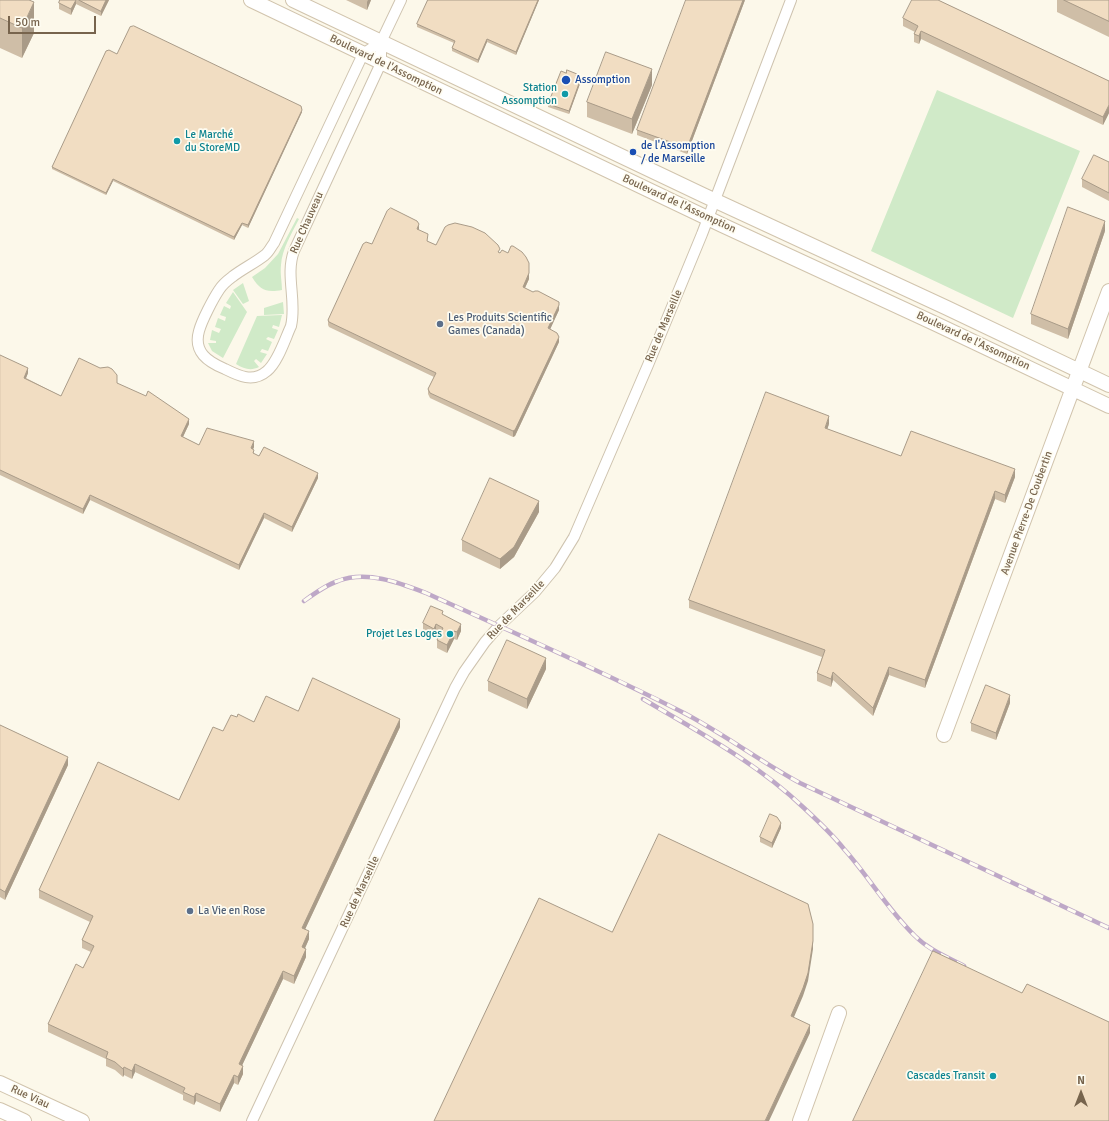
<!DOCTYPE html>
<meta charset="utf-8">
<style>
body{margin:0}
#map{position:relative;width:1109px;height:1121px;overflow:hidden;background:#fcf8ea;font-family:Signika,sans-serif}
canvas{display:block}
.north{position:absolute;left:1061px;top:1073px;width:40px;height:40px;-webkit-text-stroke:3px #fefcf1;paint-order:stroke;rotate:0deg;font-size:11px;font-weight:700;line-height:16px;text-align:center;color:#77644d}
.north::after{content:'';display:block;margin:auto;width:14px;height:18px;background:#77644d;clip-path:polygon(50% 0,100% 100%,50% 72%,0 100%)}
.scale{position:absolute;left:8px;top:16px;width:88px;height:18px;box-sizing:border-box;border:2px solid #77644d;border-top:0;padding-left:5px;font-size:12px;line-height:14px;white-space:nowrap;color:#77644d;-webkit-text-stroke:3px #fefcf1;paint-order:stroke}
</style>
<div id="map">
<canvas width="1109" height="1121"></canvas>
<div class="north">N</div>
<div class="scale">50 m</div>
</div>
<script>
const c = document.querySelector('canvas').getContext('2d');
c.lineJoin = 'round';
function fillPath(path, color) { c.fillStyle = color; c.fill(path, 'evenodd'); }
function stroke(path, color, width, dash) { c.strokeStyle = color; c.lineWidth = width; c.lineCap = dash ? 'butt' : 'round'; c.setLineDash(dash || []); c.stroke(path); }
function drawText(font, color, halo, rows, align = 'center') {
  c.font = font + ' Signika,sans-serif'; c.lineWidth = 3.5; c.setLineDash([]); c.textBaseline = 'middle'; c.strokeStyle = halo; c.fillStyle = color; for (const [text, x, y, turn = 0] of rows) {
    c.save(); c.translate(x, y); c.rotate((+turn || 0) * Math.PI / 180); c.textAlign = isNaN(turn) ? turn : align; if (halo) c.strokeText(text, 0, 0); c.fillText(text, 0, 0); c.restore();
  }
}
const green = new Path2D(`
 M937,90l143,61 -67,167 -142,-67z
 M297,218l2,1c-7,14 -17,30 -18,46 -1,9 1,17 1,25 -16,3 -22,0 -30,-13l13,-9 13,-14z
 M243,283l6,18 -6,3 -10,-14z
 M233,292l14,20 -24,46 -11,-7 -4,-8h8v-2l-6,-1 2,-10 7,3 2,-4 -6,-2 3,-9 7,3 1,-4 -6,-2 4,-9 6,3 1,-3 -5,-3z
 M283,302l1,12 -20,1v-7z
 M282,315l-3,12 -6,-2 -1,3 6,2 -4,9 -6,-2 -2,2 6,3 -4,9 -6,-2 -2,3 7,2 -6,9 -5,-4 -2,2 5,6c-8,4 -15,2 -23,-3l21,-48z`);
const street = new Path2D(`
 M381,42l-18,12 -89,189c-3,4 -5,9 -9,12 -10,8 -23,14 -33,22 -4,3 -10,8 -13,13 -6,9 -17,30 -20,41 -6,21 9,31 26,38 14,7 28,14 42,2 11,-9 18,-32 24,-45 6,-25 -6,-51 3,-75l87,-188v-21l20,-42
 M252,1121l203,-433 9,-16 21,-30 14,-16 36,-34 20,-24 19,-31 74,-172 54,-131 89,-234`);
const secondary = new Path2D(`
 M251,0l471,225 214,99 173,82
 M293,0l410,195 242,112 164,78
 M944,735l165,-444
 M0,1083l82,38
 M0,1110l24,11
 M800,1121l39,-108`);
const rail = new Path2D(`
 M304,601c11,-8 22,-16 34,-20 29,-11 62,2 88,12 86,39 174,77 258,120 40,21 77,49 116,70l309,145
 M643,699c56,33 114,64 161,109 14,13 28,26 40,41 25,28 44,61 71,87 14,14 32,21 49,30`);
const wall = new Path2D(`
 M0,0l34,33 -12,25 -22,-10z
 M60,0h49l-8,16 -25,-12 -5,11 -12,-6v-6z
 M346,0h25l-4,10z
 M428,0h111l-23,55 -29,-13 -9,21 -26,-12v-3l2,-5 -37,-16v-3z
 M745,0l-58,154 -50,-19v-5z
 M1057,0h52v37l-52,-25z
 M940,1l169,80v32l-6,12 -182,-86 -2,5 -5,-2v-8l1,-2 -12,-6v-8z
 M117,54l185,58 -54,116 -6,-3 -8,15 -121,-59 -7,14 -54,-26v-2z
 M577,77l4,4 -12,33 -21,-7v-3z
 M652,85l-20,49 -45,-17v-15z
 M1109,162v39l-27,-14v-8z
 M419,229v1l8,11 9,4 64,8 29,10v16l-4,9 34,22 -9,19 9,13 -44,94 -2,1 -83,-39 -2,-4v-5l6,-12 -105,-50 -1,-2v-5l44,-76z
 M1105,231l-37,108 -37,-15v-10z
 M0,355l28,18 -2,5 35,18 56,-13 72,41 -6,13 16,8 55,2 -1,2 1,5 5,2 59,22 -26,54 -28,-14 -25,52 -149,-70 -7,14 -83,-39z
 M829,424l-2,5 74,27 114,21 -10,26 -10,-4 -70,189 -36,-13 -16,41 -40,-36 -2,7 -14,-6v-8l5,-16 -133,-49v-8z
 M539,512l-25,45 -14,12 -38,-18v-11z
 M443,615l18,16 -4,9 -3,-1 -7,14 -10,-5v-8l3,-6 -4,-2 -2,5 -11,-6v-8z
 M546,669l-19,40 -39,-18v-10z
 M1010,703l-14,37 -25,-9v-8z
 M298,711l102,16 -95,202 4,10 -4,9 1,9 -12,27 -11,-5 -41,86 1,9 -5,11 -4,-2 -14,29 -24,-11 -2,4 -11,-5v-5l-48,-23 -3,7 -8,-4 -1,2 -8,-7 -9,-4v-7l-58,-27v-8l35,-56 8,-16 -9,-4v-8l8,-18 -51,-24v-8l140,-90 44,-69 14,-14 17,5z
 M0,725l68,40 -63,135 -5,-3z
 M781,828l-9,20 -12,-6v-5z`);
const shadedWall = new Path2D(`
 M76,0v4l-5,11v-6z
 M106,0h3l-8,16v-5z
 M368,0h3l-4,10v-8z
 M538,0h1l-23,55v-3z
 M743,0h2l-58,154v-6z
 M34,2v31l-12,25v-30z
 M921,31v8l-2,5v-8z
 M487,39v3l-9,21v-3z
 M652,69v16l-20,49v-15z
 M581,78v3l-12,33v-3z
 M1109,105v8l-6,12v-8z
 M302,110v2l-54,116v-3z
 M113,179v2l-7,14v-2z
 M1105,221v10l-37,108v-10z
 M242,223v2l-8,15v-3z
 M419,224v5l-2,5v-5z
 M529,273v6l-6,13v-5z
 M559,305v5l-11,24v-6z
 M559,337v5l-44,94 -2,1v-6z
 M28,368v5l-4,10v-5z
 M829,416v8l-4,12v-8z
 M189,419v5l-8,17v-5z
 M254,441v6l-3,7v-6z
 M1015,469v8l-10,26v-8z
 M318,473v5l-26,54v-5z
 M995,491v8l-70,189v-8z
 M90,495v5l-7,14v-5z
 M539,501v11l-25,45 -14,12v-10z
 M264,513v5l-25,52v-5z
 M436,624v8l-2,5v-8z
 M461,624v7l-4,9v-8z
 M454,631v8l-7,14v-8z
 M546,658v11l-19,40v-10z
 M889,667v8l-16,41v-8z
 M833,672v8l-2,7v-8z
 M1010,695v8l-14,37v-7z
 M400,719v8l-98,209v-8z
 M68,757v8l-63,135v-8z
 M781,823v5l-9,20v-5z
 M813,924v25l-5,32 -5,15 -12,28v-8z
 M309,931v8l-7,16v-8z
 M306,949v8l-12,27v-8z
 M283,971v8l-44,93v-8z
 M810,1025v8l-41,88h-4z
 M135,1064v8l-3,7v-8z
 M243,1066v8l-5,11v-8z
 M124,1067v8l-1,2v-8z
 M234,1075v8l-14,29v-8z
 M196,1093v8l-2,4v-8z`);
const building = new Path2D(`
 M0,0h29l5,2 -12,26 -22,-10z
 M60,0h16l-5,9 -12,-6z
 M79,0h27l-5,11z
 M428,0h110l-22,52 -29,-13 -9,21 -26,-12 3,-7 -38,-17z
 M686,0h57l-56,148 -50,-18z
 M912,0h26l171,81v24l-6,12 -182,-86 -2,5 -5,-2 4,-8 -15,-8z
 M1064,0h45v21z
 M134,26l167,80 1,4 -54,115 -6,-2 -8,14 -121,-58 -7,14 -54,-26 54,-116 3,-1 8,4 13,-27z
 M606,52l46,17 -20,50 -45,-17z
 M567,70l10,4 -1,2 5,2 -12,33 -21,-7 13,-33 5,2z
 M1094,155l15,7v31l-27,-14z
 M1068,207l37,14 -37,108 -37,-15z
 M391,208l26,13 2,3 -2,5 11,5 -1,7 9,4 9,-18 3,-2 7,-2 17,4 13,6 13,12 2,4 -2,3 2,1 2,-3 6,3 3,-7h2l9,6 4,5 3,6v10l-6,14 10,5 2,-1h3l21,11v3l-11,23 9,5 2,4 -44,93 -2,1 -83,-38 -2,-4 8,-16 -107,-51 -1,-2 35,-76 3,-2 6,2 15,-33z
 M0,355l28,13 -4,10 37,18 18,-38 21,10 8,-1 4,2 5,6v8l29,13 2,-5 41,28 -8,17 18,9 8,-17 47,13 -3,7 3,2 -1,3 6,3 5,-9 54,26 -26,54 -28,-14 -25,52 -149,-70 -7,14 -83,-39z
 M766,392l63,24 -4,12 76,28 10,-25 104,38 -10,26 -10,-4 -70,189 -36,-13 -16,41 -40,-36 -2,7 -14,-6 8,-23 -136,-50z
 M490,478l49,23 -25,46 -14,12 -38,-19z
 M431,606l12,5 -1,3 19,10 -4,8 -3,-1 -7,14 -10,-5 6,-12 -7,-4 -2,5 -11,-6z
 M507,640l39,18 -19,41 -39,-18z
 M313,678l87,41 -98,209 7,3 -7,16 4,2 -12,27 -11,-5 -44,93 4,2 -5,11 -4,-2 -14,29 -24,-11 -2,4 -11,-5 2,-4 -50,-24 -3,7 -8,-4 -1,2 -8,-7 -9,-4 2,-6 -60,-28 28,-60 7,4 11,-22 -12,-6 11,-24 -54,-26 59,-128 81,38 34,-73 10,4 8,-16 6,2 1,-3 16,8 12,-26 32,15z
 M986,685l24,10 -14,38 -25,-10z
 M0,725l68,32 -63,135 -5,-3z
 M770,814l7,3 4,6 -9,20 -12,-6z
 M659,834l149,70 5,20v17l-5,32 -5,15 -12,28 19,9 -45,96h-331l105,-223 73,34z
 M933,951l89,42 5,-9 82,38v99h-256z`);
const markers = [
 [566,80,5,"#1a4fb4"],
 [565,94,4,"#0f9aa8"],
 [177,141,4,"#0f9aa8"],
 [633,152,4,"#1a4fb4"],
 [440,324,4,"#5c6f8a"],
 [450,634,4,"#0f9aa8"],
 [190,911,4,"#5c6f8a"],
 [993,1076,4,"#0f9aa8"]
];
const streetNames = [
 ["Boulevard de l'Assomption",386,65,26],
 ["Boulevard de l'Assomption",679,204,25],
 ["Rue Chauveau",307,223,-66],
 ["Rue de Marseille",664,326,-67],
 ["Boulevard de l'Assomption",973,341,25],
 ["Avenue Pierre-De Coubertin",1027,513,-70],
 ["Rue de Marseille",516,610,-46],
 ["Rue de Marseille",360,892,-65],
 ["Rue Viau",30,1097,25]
];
const transitNames = [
 ["Assomption",575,80],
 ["de l'Assomption",641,146],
 ["/ de Marseille",641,159]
];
const cultureNames = [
 ["Station",557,88],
 ["Assomption",557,101],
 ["Le Marché",185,135,"left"],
 ["du StoreMD",185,148,"left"],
 ["Projet Les Loges",442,634],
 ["Cascades Transit",985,1076]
];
const serviceNames = [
 ["Les Produits Scientific",448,318],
 ["Games (Canada)",448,331],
 ["La Vie en Rose",198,911]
];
fillPath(green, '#d0eac8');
stroke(street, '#cec3af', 12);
stroke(secondary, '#d1c4ad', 16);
stroke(street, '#fff', 10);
stroke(secondary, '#fff', 14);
stroke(rail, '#bea8c7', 4.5);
stroke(rail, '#fefcf1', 3, [9]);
fillPath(wall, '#cfbea7');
fillPath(shadedWall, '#a99b88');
fillPath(building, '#f1ddc2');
stroke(building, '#a99b88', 1);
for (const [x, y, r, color] of markers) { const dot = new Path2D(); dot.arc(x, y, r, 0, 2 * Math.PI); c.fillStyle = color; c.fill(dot); stroke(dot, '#fefcf1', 1.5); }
drawText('11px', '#77644d', '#fefcf1', streetNames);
drawText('11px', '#164399', '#fefcf1', transitNames, 'left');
drawText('11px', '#0d838f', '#fefcf1', cultureNames, 'right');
drawText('11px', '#4e5e75', '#fefcf1', serviceNames, 'left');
</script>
